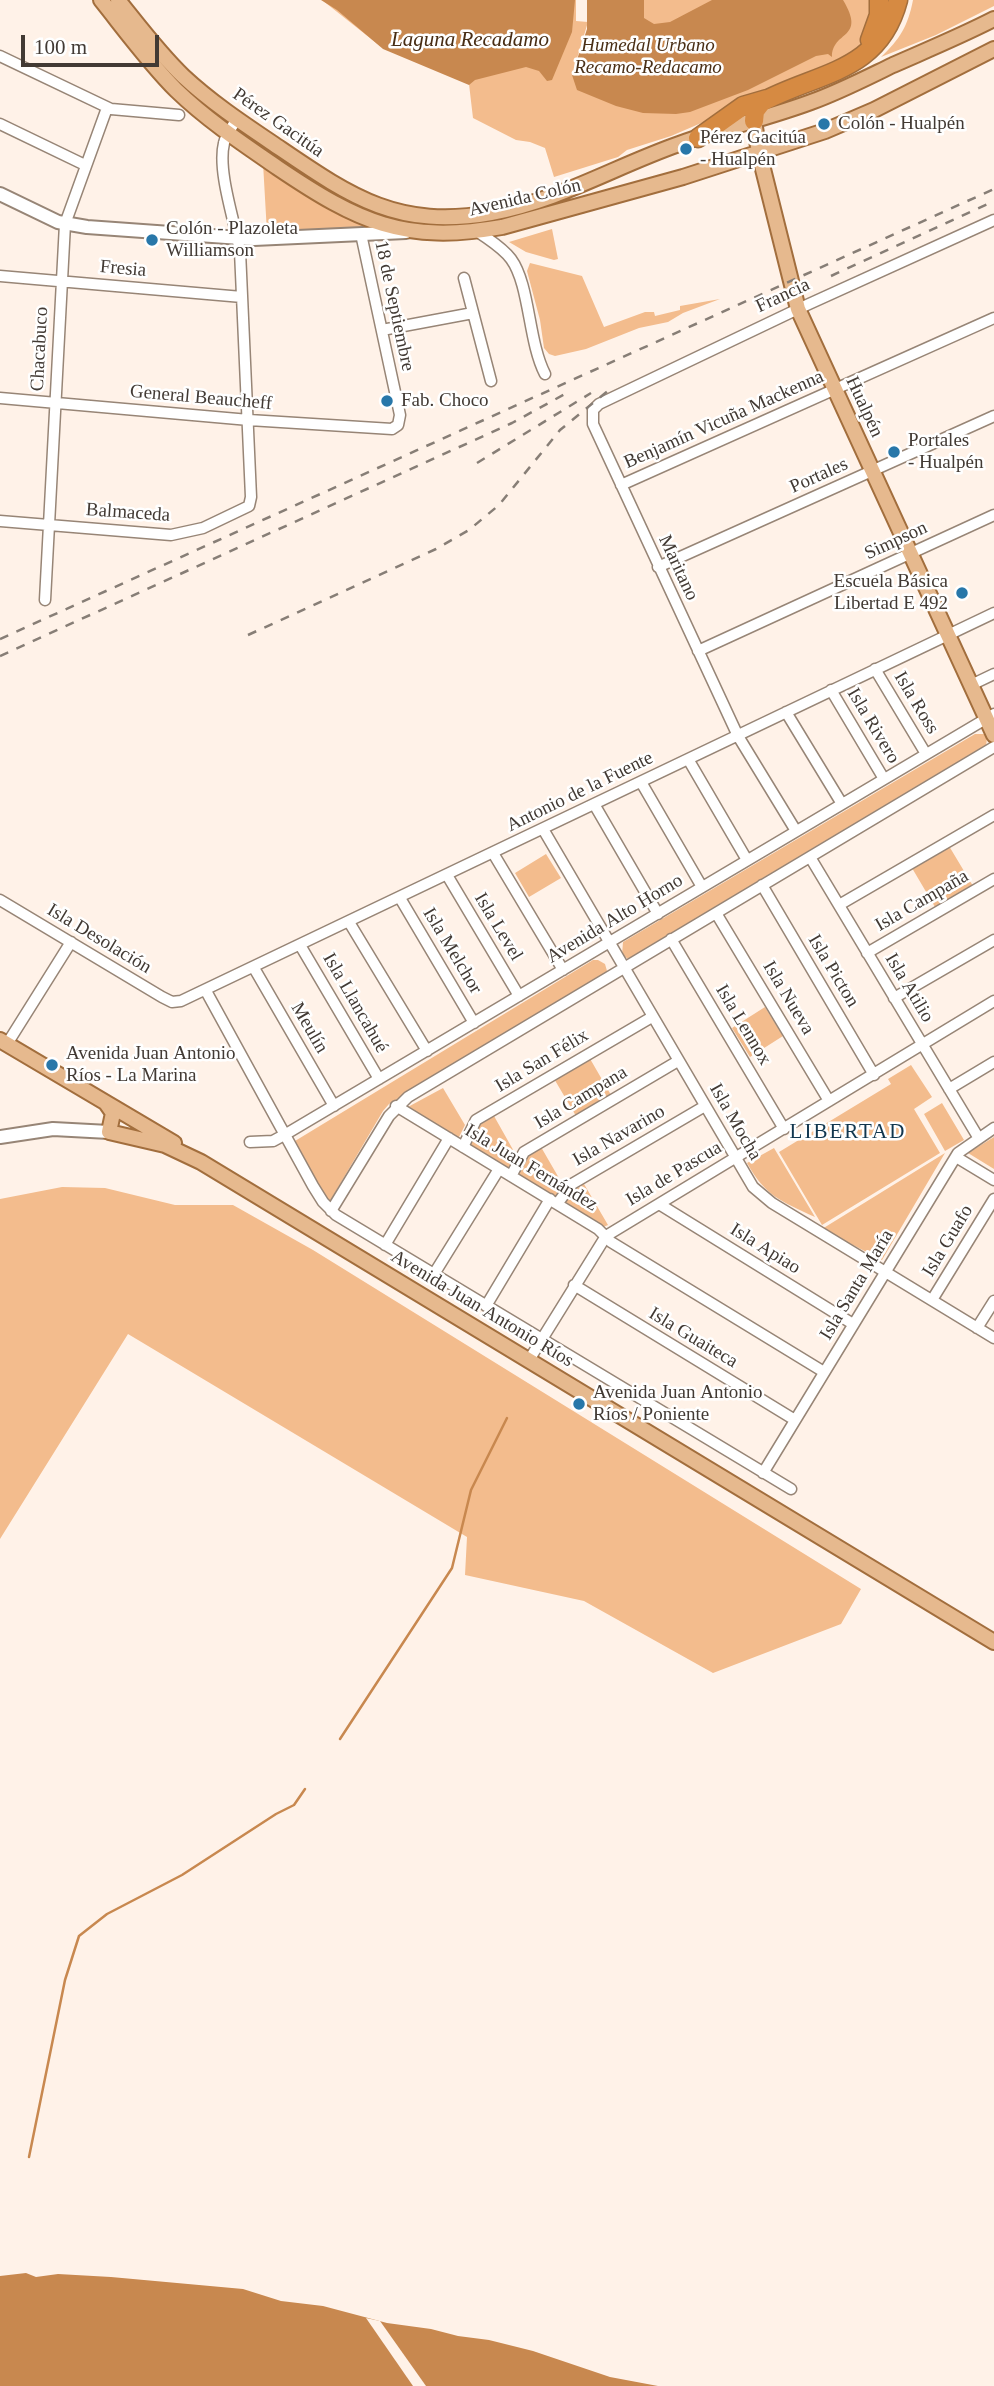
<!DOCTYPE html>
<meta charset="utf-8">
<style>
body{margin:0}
#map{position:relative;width:994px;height:2386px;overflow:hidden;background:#fff2e8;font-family:Georgia,serif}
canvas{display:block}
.scale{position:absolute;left:21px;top:35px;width:138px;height:32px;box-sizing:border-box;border:4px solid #423a34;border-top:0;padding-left:9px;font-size:21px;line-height:24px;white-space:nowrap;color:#423a34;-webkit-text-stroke:5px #fff;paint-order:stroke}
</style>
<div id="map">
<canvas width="994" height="2386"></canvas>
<div class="scale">100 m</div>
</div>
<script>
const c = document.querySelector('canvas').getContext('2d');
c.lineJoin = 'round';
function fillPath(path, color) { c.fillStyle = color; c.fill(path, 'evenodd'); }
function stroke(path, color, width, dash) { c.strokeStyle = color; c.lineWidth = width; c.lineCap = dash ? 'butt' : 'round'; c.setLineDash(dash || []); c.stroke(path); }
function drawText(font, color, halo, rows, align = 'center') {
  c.font = font + ' Georgia,serif'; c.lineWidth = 5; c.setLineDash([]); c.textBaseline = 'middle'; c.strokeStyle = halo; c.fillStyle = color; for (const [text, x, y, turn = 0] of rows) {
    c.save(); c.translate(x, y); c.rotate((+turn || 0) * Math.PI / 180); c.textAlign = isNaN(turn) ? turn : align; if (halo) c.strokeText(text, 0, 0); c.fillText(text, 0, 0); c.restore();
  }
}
const green = new Path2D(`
 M322,0h254v21l12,1 -16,53 16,-41v-34h286c-5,30 -7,44 -33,63l-170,73 -44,14 -9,7 -64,20 -9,-29 -15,-6 -14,-2 -43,-22 -4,-34 -89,-38z
 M913,0h81v6l-58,29 -55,22c19,-18 27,-31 32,-57z
 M263,163l100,61 -2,5 -94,4z
 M552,229l6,30 -4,1 -28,-8 -17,-10z
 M530,263l52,13 22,51 41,-15h9l1,4 25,-6v-4l40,-7 -37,14 -15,9 -29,6 -53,21 -31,7 -6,-2 -5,-6 -4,-28 -13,-49z
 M975,734h9l3,4 -1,9 -356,213 -8,-5 1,-13z
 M949,846l24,40 -38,21 -23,-39z
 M546,854l15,24 -32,19 -14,-24z
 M593,960h5l7,4 2,7 -2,4 -216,129 -6,7 -53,90h-3l-32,-60z
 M765,1007l18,29 -33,21 -18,-29z
 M589,1057l22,38 -35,21 -23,-39z
 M911,1065l21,32 -18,12 26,44 -118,72 -43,-73 112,-68 -3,-5z
 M443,1088l22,37 -7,14 -52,-31z
 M942,1103l22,37 -19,11 -21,-37z
 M494,1116l22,39 -7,14 -41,-25 12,-20z
 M994,1137v32l-26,-16z
 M541,1147l22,38 -6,14 -40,-26 9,-16z
 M774,1148l41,69c-34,-16 -49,-20 -68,-54z
 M945,1153l-63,107 -60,-31z
 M584,1184l24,41 -7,3 -36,-26 8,-11z
 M62,1187l43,1 70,17h58l80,45 548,339 -20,35 -128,49 -129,-72 -119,-26 2,-38 -339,-203 -128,205v-340z`);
const water = new Path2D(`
 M321,0h254l-3,32 -20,48 -5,1 -8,-10 -13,-4 -51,13 -6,5 -86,-36 -46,-39z
 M587,0h57v18l10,6 16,-2 42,-22h131c24,40 -11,30 -11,57l-4,-3 -12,2 -68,34 -58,22 -14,2 -33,-1 -27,-7 -39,-16 -5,-15 15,-46z
 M26,2273l10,4 22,-3 53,3 132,12 38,12 42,5 64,17 44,6 27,7 31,4 44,11 77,26 48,9h-658v-110z`);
const pier = new Path2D(`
 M366,2318l14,3 46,65h-13z`);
const stream = new Path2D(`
 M340,1739l112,-171 19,-78 36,-72
 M29,2157l36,-177 14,-44 28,-22 75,-39 94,-61 18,-9 11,-16`);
const street = new Path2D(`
 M0,56l111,53 68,6
 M0,124l85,41
 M477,231c12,9 25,16 34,28 19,26 17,82 34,115
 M0,276l242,21
 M464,278l27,103
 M382,330l91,-17
 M0,398l249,22 143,9 6,-4 2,-10 -39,-181
 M621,485l373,-167
 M0,521l171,14 32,-7 46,-22 2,-9 -11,-246c-5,-29 -23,-80 -16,-108 2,-9 8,-16 13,-24
 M658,567l336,-151
 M45,600l20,-376 42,-116
 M698,651l296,-136
 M875,669l51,85
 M971,685l23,-11
 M831,690l53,89
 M786,712l56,92
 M688,759l59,101
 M641,782l61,105
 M594,804l64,110
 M543,829l210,358 19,16 222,135
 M796,831l-58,-95 -145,-312v-14l6,-6 199,-95 196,-89
 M493,853l70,117
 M810,857l168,280
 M447,875l72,121
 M762,885l112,190
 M400,898l74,125
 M0,900l162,97 10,5 9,-1 813,-388
 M839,905l155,-90
 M716,913l113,188
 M349,922l78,129
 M671,939l113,190
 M300,945l79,134
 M867,953l127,-74
 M254,968l80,138
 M206,991l107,195 10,16 13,13 455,274
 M894,998l100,-58
 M7,1044l64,-102
 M949,1089l45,-27
 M396,1106l202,123 13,13 213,130
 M250,1142l23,-1 13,-7 708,-420
 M463,1147l13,-27 176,-103
 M956,1157l38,23
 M511,1176l13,-24 154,-91
 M557,1204l15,-20 133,-78
 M659,1204l194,120
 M331,1211l58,-95 19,-19 586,-350
 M385,1245l64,-107
 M434,1274l65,-105
 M574,1285l221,135
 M932,1300l62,-101
 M486,1306l64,-107
 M977,1328l17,-27
 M529,1360l77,-124 388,-235
 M763,1473l195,-320 36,-25`);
const secondary = new Path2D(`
 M0,194l58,28 29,5 167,12 152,-7
 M0,1137l53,-8 56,3`);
const primary = new Path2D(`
 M101,0c24,30 48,63 75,90 31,30 67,54 102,78 80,54 126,76 224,59l181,-50 142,-46 49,-21 120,-61
 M118,0c21,26 41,53 65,76 30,28 64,50 98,73 72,49 118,80 210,64 67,-12 125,-47 188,-69 44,-16 89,-26 132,-42 28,-10 55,-24 82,-37 34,-15 68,-29 101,-46
 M754,121l5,32 39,156 196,426
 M0,1040l174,103
 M106,1103l7,10 -4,19 56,13 36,17 793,480`);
const highway = new Path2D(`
 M870,40l9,-25v-15
 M754,121l1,-10 7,-9c56,-30 117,-29 136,-102
 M698,138l45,-32 24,-7`);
const rail = new Path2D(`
 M831,276l163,-75
 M477,463l114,-70
 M248,635l188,-86 33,-19 30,-25 61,-75 49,-40
 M0,639l994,-450
 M0,656l512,-233 53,-29`);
const markers = [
 [824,124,7,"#2877a9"],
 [686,149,7,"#2877a9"],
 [152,240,7,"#2877a9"],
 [387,401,7,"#2877a9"],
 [894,452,7,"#2877a9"],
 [962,593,7,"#2877a9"],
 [52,1065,7,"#2877a9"],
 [579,1404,7,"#2877a9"]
];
const parkNames = [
 ["Humedal Urbano",648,46],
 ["Recamo-Redacamo",648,68]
];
const streetNames = [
 ["Pérez Gacitúa",278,123,35],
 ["Avenida Colón",525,198,-13],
 ["Fresia",123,269,5],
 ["Francia",783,296,-25],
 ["18 de Septiembre",394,306,78],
 ["Chacabuco",40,349,-87],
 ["General Beaucheff",201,398,5],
 ["Hualpén",864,407,65],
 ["Benjamín Vicuña Mackenna",724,420,-24],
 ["Portales",819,476,-24],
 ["Balmaceda",128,513,4],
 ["Simpson",896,541,-25],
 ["Maritano",678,568,65],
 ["Isla Ross",916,703,59],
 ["Isla Rivero",873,726,59],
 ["Antonio de la Fuente",580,792,-26],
 ["Isla Campaña",922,901,-30],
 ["Avenida Alto Horno",615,919,-31],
 ["Isla Level",498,927,59],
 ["Isla Desolación",99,939,31],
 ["Isla Melchor",452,951,59],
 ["Isla Picton",833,971,59],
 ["Isla Atilio",909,988,59],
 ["Isla Nueva",788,998,59],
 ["Isla Llancahué",355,1003,60],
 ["Isla Lennox",743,1025,59],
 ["Meulín",309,1028,60],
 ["Isla San Félix",542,1061,-31],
 ["Isla Campana",581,1098,-31],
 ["Isla Mocha",735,1122,60],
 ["Isla Navarino",619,1136,-30],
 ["Isla Juan Fernández",531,1168,31],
 ["Isla de Pascua",674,1174,-31],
 ["Isla Guafo",948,1241,-59],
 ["Isla Apiao",765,1249,32],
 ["Isla Santa María",857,1285,-59],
 ["Avenida Juan Antonio Ríos",482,1309,31],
 ["Isla Guaiteca",693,1338,31]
];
const poiNames = [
 ["Colón - Hualpén",838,124],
 ["Pérez Gacitúa",700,138],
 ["- Hualpén",700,160],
 ["Colón - Plazoleta",166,229],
 ["Williamson",166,251],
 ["Fab. Choco",401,401],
 ["Portales",908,441],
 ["- Hualpén",908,463],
 ["Escuela Básica",948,582,"right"],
 ["Libertad E 492",948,604,"right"],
 ["Avenida Juan Antonio",66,1054],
 ["Ríos - La Marina",66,1076],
 ["Avenida Juan Antonio",593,1393],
 ["Ríos / Poniente",593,1415]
];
const waterNames = [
 ["Laguna Recadamo",470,40]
];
const neighbourhoodNames = [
 ["LIBERTAD",848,1132]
];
fillPath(green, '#f3bc8d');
fillPath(water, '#c8884f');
fillPath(pier, '#fff2e8');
stroke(stream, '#c8884f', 2.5);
stroke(street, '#978576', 13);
stroke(secondary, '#978576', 16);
stroke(primary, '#a26e3d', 18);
stroke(highway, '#a26e3d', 21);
stroke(street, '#fff', 10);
stroke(secondary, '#fff', 12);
stroke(primary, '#e6b98e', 14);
stroke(highway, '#d68a42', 18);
stroke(rail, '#877e76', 2.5, [9, 9]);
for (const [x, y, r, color] of markers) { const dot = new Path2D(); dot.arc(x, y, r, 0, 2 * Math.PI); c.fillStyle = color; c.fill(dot); stroke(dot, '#fff', 2.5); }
drawText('italic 19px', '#4a2f16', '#fff', parkNames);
drawText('19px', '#423a34', '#fff', streetNames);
drawText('19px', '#423a34', '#fff', poiNames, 'left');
drawText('italic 21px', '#482d14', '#fff', waterNames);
c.letterSpacing = '2px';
drawText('21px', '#11364e', '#fff', neighbourhoodNames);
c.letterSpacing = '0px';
</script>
